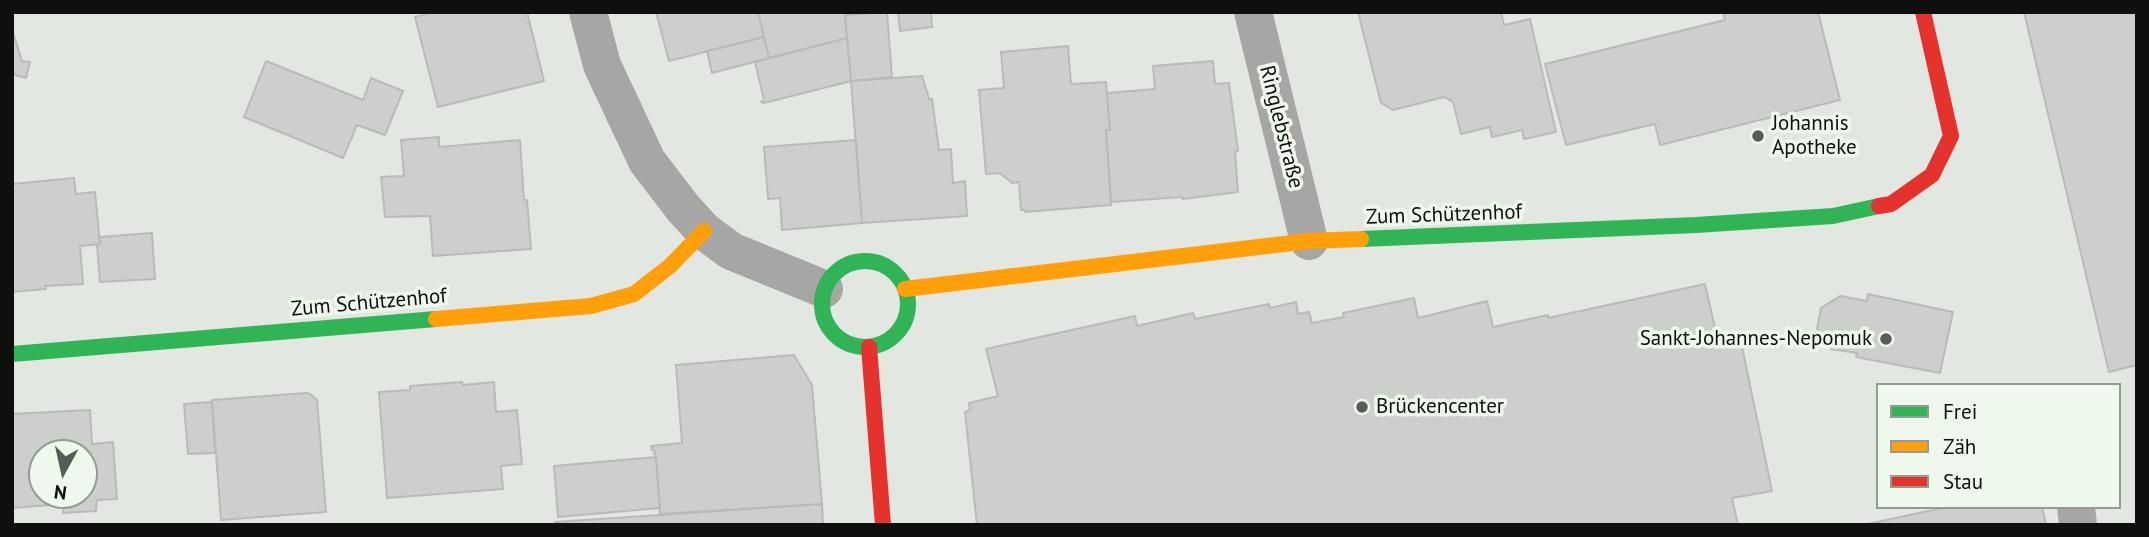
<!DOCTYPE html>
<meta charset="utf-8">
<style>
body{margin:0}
#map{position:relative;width:2149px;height:537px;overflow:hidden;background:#e3e7e2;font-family:"PT Sans",sans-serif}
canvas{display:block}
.frame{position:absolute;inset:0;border:14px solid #0d100c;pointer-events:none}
.legend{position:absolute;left:1876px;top:383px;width:245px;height:126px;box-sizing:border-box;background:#eff8ec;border:2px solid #959b92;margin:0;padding:9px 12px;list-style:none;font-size:21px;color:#0d100c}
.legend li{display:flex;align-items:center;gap:14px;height:35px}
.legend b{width:35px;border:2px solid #959b92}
.north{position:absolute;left:28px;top:439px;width:70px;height:70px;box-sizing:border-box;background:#eff8ec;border:2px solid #959b92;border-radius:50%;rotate:188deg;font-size:19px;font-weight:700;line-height:28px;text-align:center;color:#0d100c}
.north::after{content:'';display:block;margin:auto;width:24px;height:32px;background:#585b57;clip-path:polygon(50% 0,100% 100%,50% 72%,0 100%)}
</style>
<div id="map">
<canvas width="2149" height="537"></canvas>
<div class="frame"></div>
<ul class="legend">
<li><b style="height:9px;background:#30b455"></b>Frei</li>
<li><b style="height:9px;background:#ff9f0a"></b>Zäh</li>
<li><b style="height:9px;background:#e5322d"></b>Stau</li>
</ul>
<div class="north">N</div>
</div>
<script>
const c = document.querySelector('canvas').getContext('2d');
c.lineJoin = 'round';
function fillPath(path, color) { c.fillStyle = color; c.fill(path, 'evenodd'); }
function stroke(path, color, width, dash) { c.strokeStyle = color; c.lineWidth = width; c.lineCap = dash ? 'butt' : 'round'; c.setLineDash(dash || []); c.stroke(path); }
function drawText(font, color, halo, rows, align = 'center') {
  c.font = font + ' "PT Sans",sans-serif'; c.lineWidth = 7; c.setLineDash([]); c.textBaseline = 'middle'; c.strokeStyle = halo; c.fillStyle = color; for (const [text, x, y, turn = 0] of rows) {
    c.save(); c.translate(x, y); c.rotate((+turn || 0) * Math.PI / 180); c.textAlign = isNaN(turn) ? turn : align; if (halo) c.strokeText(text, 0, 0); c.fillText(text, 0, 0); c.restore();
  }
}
const building = new Path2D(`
 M433,12h94l17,69 -106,26 -23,-90z
 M656,12h102l6,25 -95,24z
 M758,12h115l-28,3 2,23 -78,20z
 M887,12l5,65 -41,4 -6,-66z
 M898,12h33l1,15 -32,4z
 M1358,12h143l3,13 26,-6 26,113 -32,7 -2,-9 -30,7 -2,-10 -29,7 -8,-32 -9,-5 -51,13 -12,-7z
 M1723,12h95l22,88 -180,45 -5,-21 -89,21 -21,-81 180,-44z
 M2024,12h113v353l-28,7z
 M12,29l10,32 8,1 -4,16 -14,-4z
 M764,37l5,21 -57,15 -5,-22z
 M847,38l4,43 -87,22 -3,-1 3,-2 -9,-38z
 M1068,46l3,38 35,-2 4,48h-4l5,75 -86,7v-2h-4l-2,-28 -7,1 -12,-10 -14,1 -7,-84 25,-2 -3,-36z
 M266,61l97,39 8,-22 32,13 -18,44 -28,-10 -14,33 -99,-41z
 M1213,61l2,23 14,-1 9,68 -3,1 3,40 -55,7 -1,-2 -71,5 -5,-72h4l-3,-37 48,-4 -2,-23z
 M922,76l7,23h3l7,51 12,-1 2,34 12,-2 2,35 -105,7 -11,-142z
 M439,137v10l81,-7 4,60h3l4,49 -98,7 -3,-40 -45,1 -4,-40 23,-1 -3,-36z
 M856,140l6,83 -80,7 -2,-32 -12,1 -4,-52z
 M74,178l2,16 19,-2 5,52 -20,2 3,38 -38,2 1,3 -34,3v-108z
 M152,233l3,46 -55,3 -3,-37 3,-1 -1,-7z
 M1705,284l13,57 22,-4 32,154 -40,7 6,27h-761l-12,-113 5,-2 -1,-7 29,-7 -12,-47 149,-33 2,10 56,-13 2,6 74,-15 1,4 26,-6 2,12 11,-2 3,11 32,-6 -1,-4 71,-15 4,20 69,-17 6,26 55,-12v3z
 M1868,294l85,18 -13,61 -84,-16 1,-4 -26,-4 -14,-20 4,-21 19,-12 27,5z
 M794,355l18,30 10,119 -162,10 -4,-57h-1l-1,-7h-2l-1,-4 31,-3 -6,-78z
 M462,382l1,3 31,-3 2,30 21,-2 5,54 -21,2 2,23 -116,9 -8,-106 31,-2v-4z
 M306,393l4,1 7,6 9,112 -105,8 -9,-120z
 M212,402l3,51 -27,1 -4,-50z
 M90,410l2,34 21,-2 4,57 -20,1 -1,11 -33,2v-9l-51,4v-94zM42,453h42v42h-42z
 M656,457l4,51 -102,9 -4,-51z
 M822,504l1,21h-268v-3z
 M1947,507h95l4,18h-183z`);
const street = new Path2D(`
 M588,12l14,53 45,96 36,47 21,23 27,20 93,38
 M1253,12l56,229
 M2076,507l2,18`);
const fast = new Path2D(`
 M1361,239l335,-14 137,-9 46,-10
 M822 304a43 43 0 1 1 86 0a43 43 0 1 1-86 0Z
 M12,354l424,-35`);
const slow = new Path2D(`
 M905,289l404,-48 52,-2
 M436,319l155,-13 43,-12 36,-28 34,-35`);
const jam = new Path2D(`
 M1879,206l12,-2 41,-29 19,-39 -28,-124
 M869,347l14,178`);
const markers = [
 [1758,136,7,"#585b57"],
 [1886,339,7,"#585b57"],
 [1362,407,7,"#585b57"]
];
const poiNames = [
 ["Johannis",1772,124],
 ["Apotheke",1772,148],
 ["Sankt-Johannes-Nepomuk",1872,339,"right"],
 ["Brückencenter",1376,407]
];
const streetNames = [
 ["Ringlebstraße",1281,127,76],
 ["Zum Schützenhof",1444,215,-2],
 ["Zum Schützenhof",369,303,-5]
];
fillPath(building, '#cccfcb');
stroke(building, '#b8bbb7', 2);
stroke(street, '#a6a7a5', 38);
stroke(fast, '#30b455', 16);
stroke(slow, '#ff9f0a', 16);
stroke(jam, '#e5322d', 16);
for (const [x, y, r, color] of markers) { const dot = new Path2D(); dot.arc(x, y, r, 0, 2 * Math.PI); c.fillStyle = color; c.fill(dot); stroke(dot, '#eff8ec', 2.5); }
drawText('21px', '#0d100c', '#eff8ec', poiNames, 'left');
drawText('21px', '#0d100c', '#eff8ec', streetNames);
</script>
